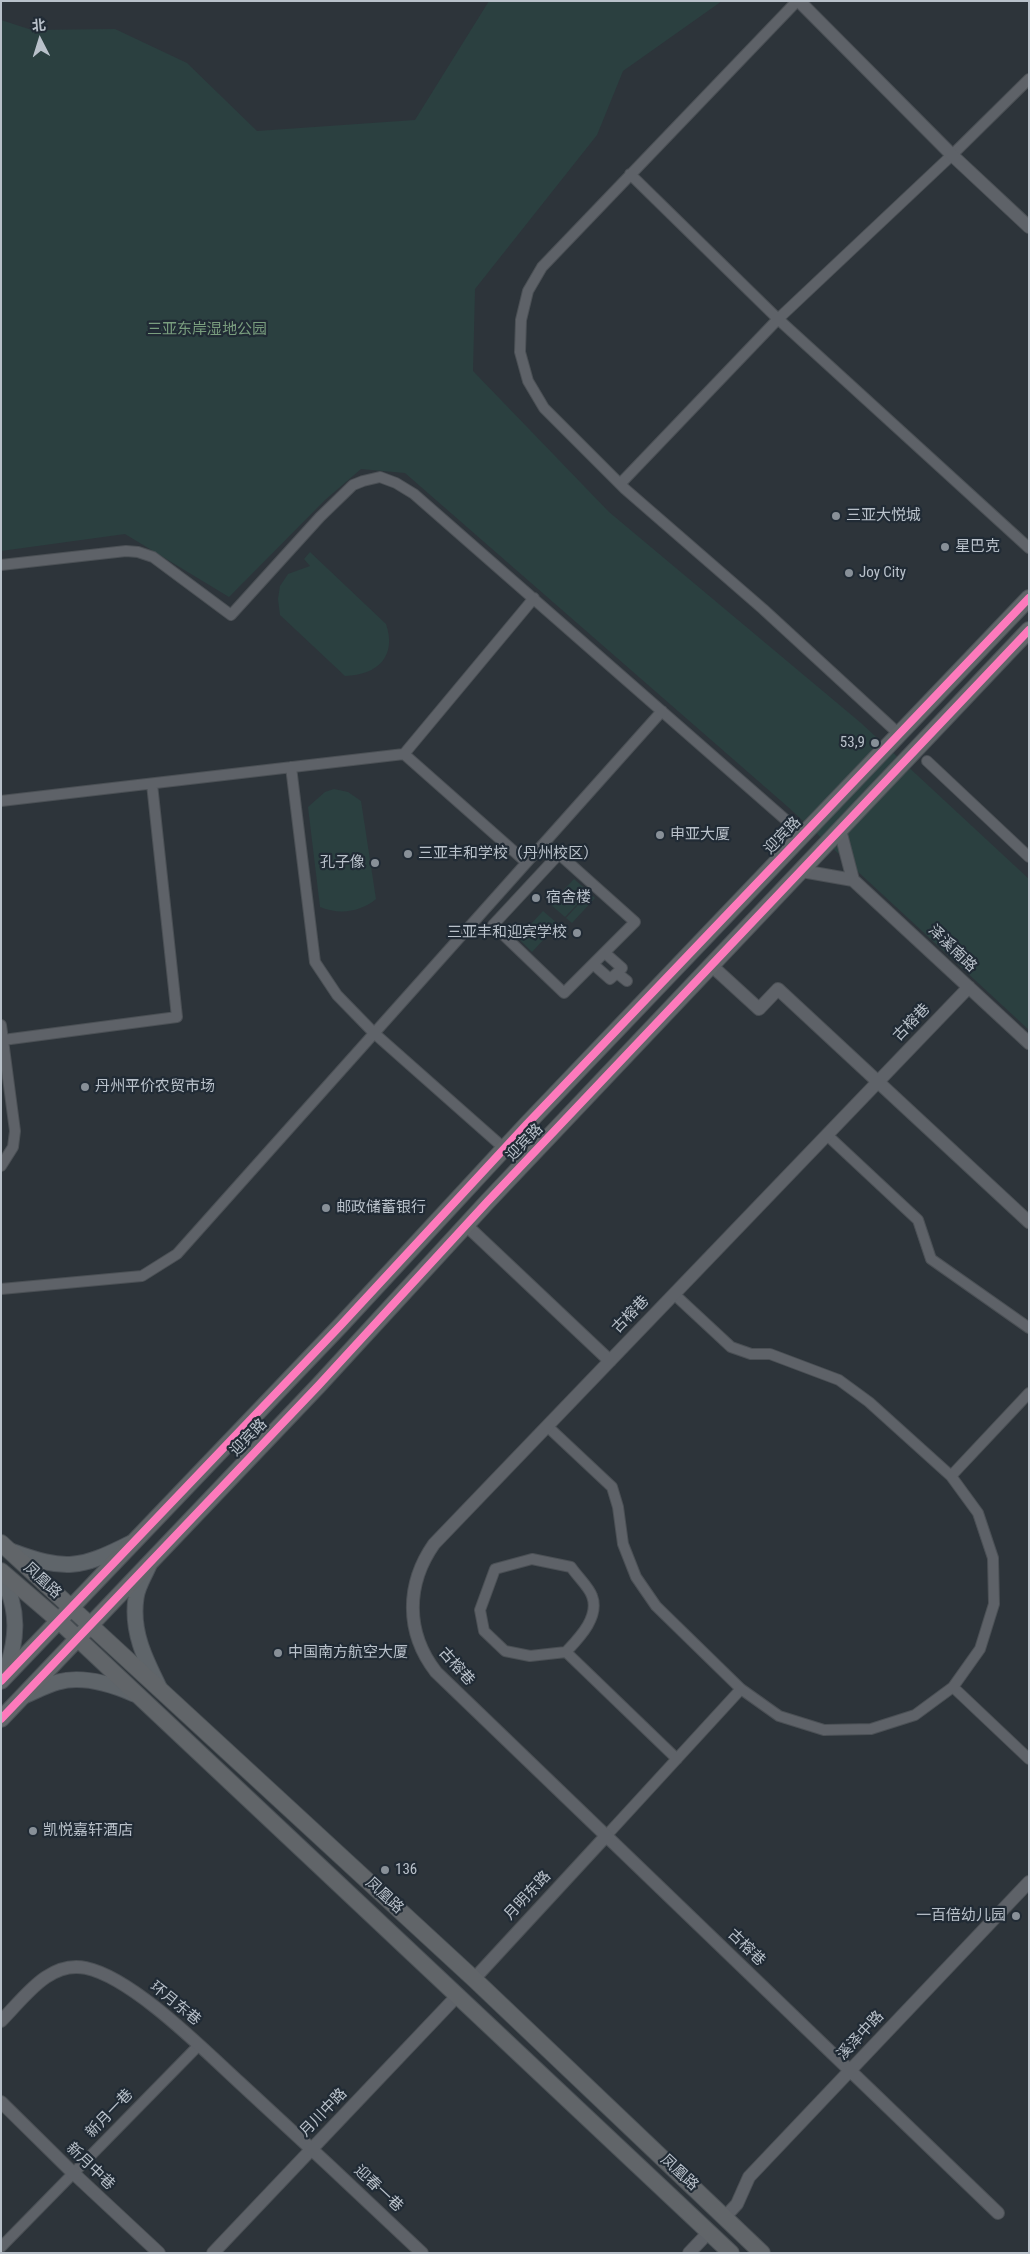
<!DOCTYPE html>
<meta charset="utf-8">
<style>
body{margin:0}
#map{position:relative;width:1030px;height:2254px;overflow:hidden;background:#2d343a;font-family:"Roboto Condensed","Noto Sans SC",sans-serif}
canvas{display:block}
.frame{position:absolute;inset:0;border:2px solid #b9c1ca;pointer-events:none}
.north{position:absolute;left:15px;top:15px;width:50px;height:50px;-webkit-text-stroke:4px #212b35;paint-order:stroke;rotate:355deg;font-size:14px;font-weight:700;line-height:20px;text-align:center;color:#b9c1ca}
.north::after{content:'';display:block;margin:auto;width:18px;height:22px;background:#b9c1ca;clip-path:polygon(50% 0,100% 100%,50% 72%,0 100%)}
</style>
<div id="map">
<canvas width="1030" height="2254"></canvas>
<div class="frame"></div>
<div class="north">北</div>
</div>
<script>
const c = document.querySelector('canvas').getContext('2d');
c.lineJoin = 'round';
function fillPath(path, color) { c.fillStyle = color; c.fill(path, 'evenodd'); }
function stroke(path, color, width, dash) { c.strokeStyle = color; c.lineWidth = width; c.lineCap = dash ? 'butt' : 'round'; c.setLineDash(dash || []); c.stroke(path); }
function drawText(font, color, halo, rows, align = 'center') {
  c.font = font + ' "Roboto Condensed","Noto Sans SC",sans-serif'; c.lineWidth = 4.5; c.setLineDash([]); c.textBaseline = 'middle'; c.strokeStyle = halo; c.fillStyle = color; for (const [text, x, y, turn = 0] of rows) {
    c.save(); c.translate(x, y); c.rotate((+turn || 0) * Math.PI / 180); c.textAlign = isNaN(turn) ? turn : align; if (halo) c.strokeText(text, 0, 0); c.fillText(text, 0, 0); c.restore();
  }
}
const green = new Path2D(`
 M489,1h233l-99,70 -26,64 -122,154 -2,82 136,141 252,211 168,156v151l-241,-223 -383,-334 -44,-4 -36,31 -96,97 -104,-63 -124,17v-531l31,10 83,-1 72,34 70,68 158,-11z
 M310,552l76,72c11,32 -8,51 -41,52l-65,-61 -2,-16 2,-13 8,-12 22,-8 -6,-7z
 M334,789l14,3 13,9 15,98c-16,13 -36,16 -56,8l-12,-100 17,-15z
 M574,879l15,13 -24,25 -15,-13z
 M589,893l6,5 -23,25 -6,-5z
 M543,911l15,13 -26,28 -14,-14z`);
const minor = new Path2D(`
 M797,1l-255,266 -14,24 -7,29 -1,32 8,29 16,27 81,81 138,120 137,126
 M630,174l148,145 251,229
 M620,484l158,-165 174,-164 77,-76
 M1,565l125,-14 12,1 15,5 78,58 89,-98 33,-32 10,-4 17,-4 16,6 18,11 389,341
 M404,754l122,108
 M927,761l102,96
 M291,767l24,195 22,33 37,38 131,116 24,9
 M1,801l403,-47 130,-156
 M559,854l76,68 -71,71 -71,-68z
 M605,953l17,15 -5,5 10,8
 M593,964l17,15 7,-6
 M1,1025l14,106 -2,16 -12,19
 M3,1040l174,-23 -25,-233
 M827,1135l91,85 13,39 98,69
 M1,1289l141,-13 35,-22 485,-543
 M547,1426l65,61 6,20 5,37 13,33 20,29 85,83 38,27 45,14 47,-1 44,-14 38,-28 27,-38 14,-45 -1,-46 -15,-45 -27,-37 -82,-74 -30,-22 -69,-26h-19l-20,-7 -57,-53
 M951,1476l78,-83
 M566,1652c13,-14 34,-35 26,-56 -3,-9 -15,-20 -21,-29l-39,-8 -37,10 -15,41 4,21 21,20 25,5 36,-4 111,107
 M953,1687l76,72
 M606,1836l135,-147
 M1,2247l198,-202`);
const tertiary = new Path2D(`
 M799,1l153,154 77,72
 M802,871l51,9 -13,-50
 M853,880l176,163
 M712,966l47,43 19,-20 251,233
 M969,987l-535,557c-28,40 -29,88 2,128l562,541
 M467,1226l143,135
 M474,1979l132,-143
 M1,2021c23,-23 48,-61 85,-53 47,10 118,82 154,115 61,56 122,113 182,170
 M1,2102l69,68 89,83
 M725,2217l12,-13 12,-27 280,-295
 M213,2253l245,-258
 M689,2253l20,-21`);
const primary = new Path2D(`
 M11,1551c54,20 69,18 120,-8
 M149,1565c-4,10 -12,22 -13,33 -5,33 9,61 23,89
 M1,1575c19,34 17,66 3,101
 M22,1697c12,-5 24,-12 36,-15 25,-7 53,2 76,12`);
const trunk = new Path2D(`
 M1,1543l473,436 288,274
 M1,1571l57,49 673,633
 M1,1681l340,-356 186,-201 502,-526
 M1,1719l317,-333 170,-185 541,-571`);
const cycleway = new Path2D(`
 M1,1681l340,-356 186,-201 502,-526
 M1,1719l317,-333 170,-185 541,-571`);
const markers = [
 [836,516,5,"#889098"],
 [945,547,5,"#889098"],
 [849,573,5,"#889098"],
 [875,743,5,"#889098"],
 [660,835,5,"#889098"],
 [408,854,5,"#889098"],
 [375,863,5,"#889098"],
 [536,898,5,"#889098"],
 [577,933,5,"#889098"],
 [85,1087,5,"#889098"],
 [326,1208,5,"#889098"],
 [278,1653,5,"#889098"],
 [33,1831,5,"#889098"],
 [385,1870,5,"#889098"],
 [1016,1916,5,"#889098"]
];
const parkNames = [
 ["三亚东岸湿地公园",207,330]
];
const poiNames = [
 ["三亚大悦城",846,516],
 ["星巴克",955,547],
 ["Joy City",859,573],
 ["53,9",865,743,"right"],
 ["申亚大厦",670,835],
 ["三亚丰和学校（丹州校区）",418,854],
 ["孔子像",365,863,"right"],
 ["宿舍楼",546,898],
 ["三亚丰和迎宾学校",567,933,"right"],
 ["丹州平价农贸市场",95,1087],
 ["邮政储蓄银行",336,1208],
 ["中国南方航空大厦",288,1653],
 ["凯悦嘉轩酒店",43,1831],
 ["136",395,1870],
 ["一百倍幼儿园",1006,1916,"right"]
];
const streetNames = [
 ["迎宾路",783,836,-46],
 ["泽溪南路",952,949,44],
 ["古榕巷",912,1023,-46],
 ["迎宾路",525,1143,-46],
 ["古榕巷",631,1315,-46],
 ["迎宾路",249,1438,-46],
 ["凤凰路",42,1581,43],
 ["古榕巷",456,1667,48],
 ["凤凰路",384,1896,43],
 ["月明东路",528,1896,-47],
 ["古榕巷",746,1948,44],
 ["环月东巷",175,2004,39],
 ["溪泽中路",861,2036,-47],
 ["月川中路",324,2113,-46],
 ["新月一巷",110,2114,-46],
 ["新月中巷",90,2167,44],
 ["凤凰路",679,2173,43],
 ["迎春一巷",378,2189,43]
];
fillPath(green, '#2b4040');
stroke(minor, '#4b5055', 12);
stroke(tertiary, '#4b5055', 14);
stroke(primary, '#4b5157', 17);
stroke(trunk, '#4a5055', 18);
stroke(minor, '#5e6268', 10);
stroke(tertiary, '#5e6268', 12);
stroke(primary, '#5f656a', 15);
stroke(trunk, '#616569', 16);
stroke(cycleway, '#fd7abc', 8);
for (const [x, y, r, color] of markers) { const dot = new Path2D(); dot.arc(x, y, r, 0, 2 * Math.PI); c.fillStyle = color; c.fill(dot); stroke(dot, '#212b35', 2); }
drawText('15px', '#799d7e', '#212b35', parkNames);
drawText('15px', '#b9c1ca', '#212b35', poiNames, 'left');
drawText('15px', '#b9c1ca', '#212b35', streetNames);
</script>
